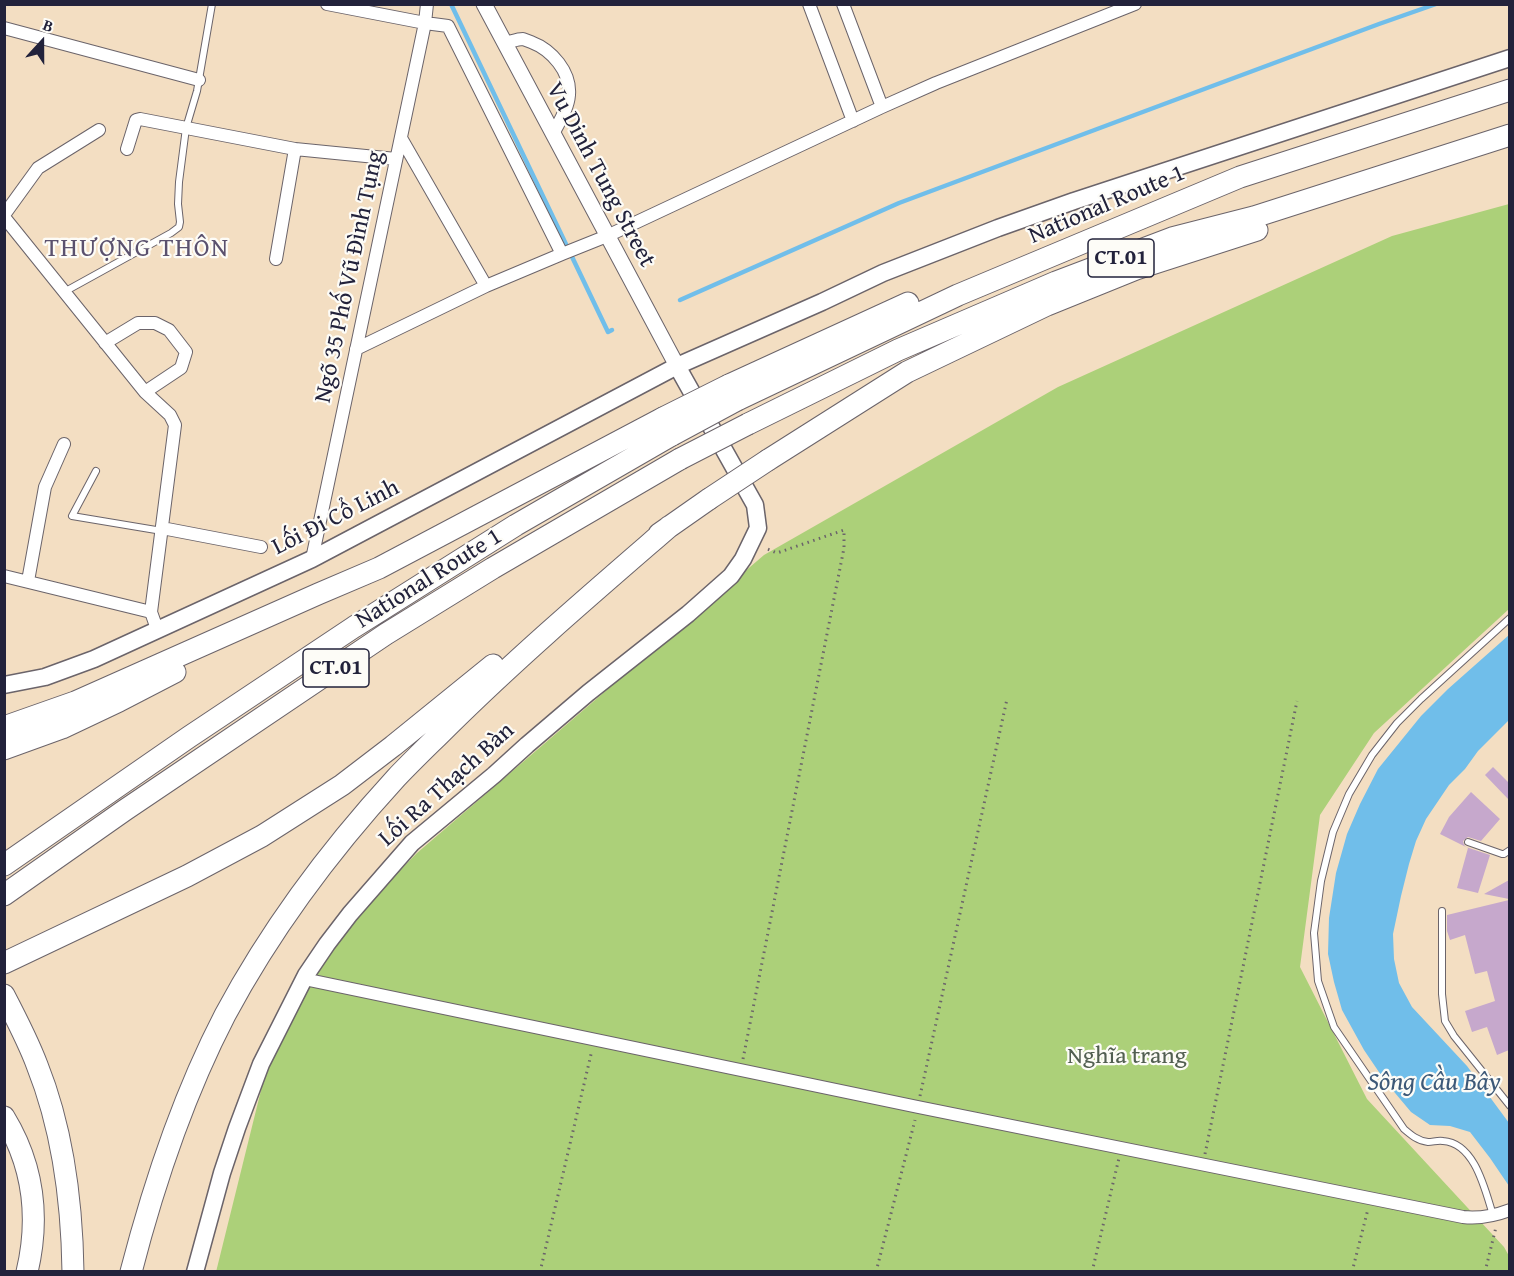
<!DOCTYPE html>
<meta charset="utf-8">
<style>
body{margin:0}
#map{position:relative;width:1514px;height:1276px;overflow:hidden;background:#f3dec2;font-family:"Gentium Book Plus",serif}
canvas{display:block}
.frame{position:absolute;inset:0;border:6px solid #22223b;pointer-events:none}
.north{position:absolute;left:12px;top:12px;width:60px;height:60px;-webkit-text-stroke:4px #fdfcf7;paint-order:stroke;rotate:21deg;font-size:16px;font-weight:700;line-height:24px;text-align:center;color:#22223b}
.north::after{content:'';display:block;margin:auto;width:21px;height:27px;background:#22223b;clip-path:polygon(50% 0,100% 100%,50% 72%,0 100%)}
</style>
<div id="map">
<canvas width="1514" height="1276"></canvas>
<div class="frame"></div>
<div class="north">B</div>
</div>
<script>
const c = document.querySelector('canvas').getContext('2d');
c.lineJoin = 'round';
function fillPath(path, color) { c.fillStyle = color; c.fill(path, 'evenodd'); }
function stroke(path, color, width, dash) { c.strokeStyle = color; c.lineWidth = width; c.lineCap = dash ? 'butt' : 'round'; c.setLineDash(dash || []); c.stroke(path); }
function drawText(font, color, halo, rows, align = 'center') {
  c.font = font + ' "Gentium Book Plus",serif'; c.lineWidth = 4.5; c.setLineDash([]); c.textBaseline = 'middle'; c.strokeStyle = halo; c.fillStyle = color; for (const [text, x, y, turn = 0] of rows) {
    c.save(); c.translate(x, y); c.rotate((+turn || 0) * Math.PI / 180); c.textAlign = isNaN(turn) ? turn : align; if (halo) c.strokeText(text, 0, 0); c.fillText(text, 0, 0); c.restore();
  }
}
const green = new Path2D(`
 M1509,204v405l-135,124 -54,82 -20,152 67,132 137,148 5,9v15l-1293,1 52,-210 74,-133 75,-76 347,-298 294,-168 334,-151z`);
const water = new Path2D(`
 M1509,635v85l-31,31 -13,18 -16,16 -23,34 -10,22 -7,23 -8,32 -8,38 1,25 5,24 13,24 55,59 42,57v63l-19,-28 -20,-26 -20,-6 -20,-1 -19,-13 -26,-31 -21,-31 -22,-40 -8,-28 -6,-28 1,-36 7,-45 11,-39 13,-30 18,-35 43,-53 27,-27z`);
const stream = new Path2D(`
 M451,4l157,328 4,-2
 M680,300l219,-97 308,-115 172,-64 57,-20`);
const building = new Path2D(`
 M1493,767l16,16v17l-24,-25z
 M1471,792l29,27 -19,22 -13,-4 -5,4 1,4 2,2 24,8 -12,38 -21,-5 11,-40 -28,-14 9,-17z
 M1509,880v19l-25,-5z
 M1509,900v150l-12,5 -10,-28 -15,5 -7,-21 30,-10 -8,-30 -12,3 -10,-39 -15,5 -3,-9v-16z`);
const path = new Path2D(`
 M743,1059l101,-511v-18l-67,23 -12,-5
 M920,1096l87,-397
 M1205,1154l92,-453
 M540,1272l52,-222
 M876,1272l39,-152
 M1092,1272l27,-114
 M1352,1272l16,-63
 M1485,1272l11,-45`);
const service = new Path2D(`
 M64,292l107,-59 8,-6 1,-5 -2,-18 1,-22 7,-54 11,-37 15,-87
 M96,471l-24,45 90,15
 M1468,842l34,12h2l6,-4
 M1442,911v83l3,27 9,15 56,70
 M1493,1215c-8,-25 -18,-72 -50,-74 -5,-1 -10,1 -15,1 -10,-1 -17,-7 -24,-13l-70,-102 -16,-46 -4,-48 7,-52 12,-49 16,-38 23,-39 25,-32 24,-24 89,-81`);
const minor = new Path2D(`
 M327,4l98,19 23,3 114,228 -76,32 -130,63
 M809,4l44,117
 M843,4l39,103
 M4,28l195,52
 M504,43c6,-1 13,-4 19,-4 0,0 8,3 8,3 21,8 40,30 38,53 -1,14 -10,27 -16,39
 M401,138l85,148
 M127,149l9,-29 4,-1 155,30 -19,110
 M295,149l101,10
 M4,215l34,-47 61,-38
 M4,217l141,175 25,23 5,10 -24,187 6,17
 M562,254l45,-18 275,-129 54,-24 199,-79
 M105,343l33,-20h17l14,7 17,22 -5,16 -36,24
 M162,528l99,19
 M312,559l113,-536 2,-19
 M4,576l147,36
 M28,581l17,-94 19,-43
 M304,979l614,128 545,110c17,2 31,-1 47,-7`);
const tertiary = new Path2D(`
 M484,4l193,362`);
const secondary = new Path2D(`
 M4,685l41,-8 49,-18 218,-100 365,-193 145,-64 61,-29 115,-45 76,-27 436,-143
 M195,1272l27,-99 15,-45 24,-64 45,-89 21,-31 23,-30 62,-71 82,-68 33,-30 61,-52 100,-79 43,-38 12,-17 15,-31 -3,-23 -78,-139`);
const motorway = new Path2D(`
 M729,385l179,-82
 M737,400l221,-105 282,-118 270,-87
 M748,424l150,-74 158,-68 116,-44 82,-21 256,-82
 M768,460l139,-88 140,-67 89,-36 121,-39
 M659,534l50,-35
 M4,727l71,-25 243,-108 61,-26 284,-150
 M4,749l58,-21 57,-27 56,-29
 M4,865l185,-128 165,-110 162,-102 156,-90
 M4,895l121,-85 261,-176 107,-66 187,-109
 M4,963l183,-87 75,-40 80,-51 51,-39 100,-81
 M4,995c12,23 24,46 33,70 26,65 35,137 36,207
 M4,1117c30,49 36,100 23,155
 M131,1272c23,-89 52,-176 94,-257 46,-86 105,-165 171,-237 17,-18 35,-35 53,-53 71,-70 146,-134 221,-199`);
const motorwayBridge = new Path2D(`
 M663,418l66,-33
 M672,435l65,-35
 M680,459l68,-35
 M709,499l59,-39`);
const shields = [
 [1121,258,66],
 [336,668,66]
];
const shieldNames = [
 ["CT.01",1121,258],
 ["CT.01",336,668]
];
const streetNames = [
 ["Vu Dinh Tung Street",600,175,62],
 ["National Route 1",1107,205,-23],
 ["Ngõ 35 Phố Vũ Đình Tụng",350,277,-78],
 ["Lối Đi Cổ Linh",336,518,-27],
 ["National Route 1",429,579,-32],
 ["Lối Ra Thạch Bàn",447,785,-42]
];
const parkNames = [
 ["Nghĩa trang",1127,1057]
];
const neighbourhoodNames = [
 ["THƯỢNG THÔN",137,249]
];
const waterNames = [
 ["Sông Cầu Bây",1434,1083]
];
fillPath(green, '#acd079');
fillPath(water, '#70beea');
stroke(stream, '#70beea', 4.5);
fillPath(building, '#c6a8cc');
stroke(service, '#6b646a', 8);
stroke(minor, '#6b646a', 14);
stroke(tertiary, '#6b646a', 17);
stroke(secondary, '#6b646a', 19);
stroke(motorway, '#6b646a', 23);
stroke(path, '#6b646a', 3, [1.5, 4.5]);
stroke(service, '#fff', 6);
stroke(minor, '#fff', 12);
stroke(tertiary, '#fff', 15);
stroke(secondary, '#fff', 16);
stroke(motorway, '#fff', 21);
stroke(motorwayBridge, '#6b646a', 23, []);
stroke(motorwayBridge, '#fff', 21);
for (const [x, y, w] of shields) { const box = new Path2D(); box.roundRect(x - w / 2, y - 19, w, 38, 4.5); c.fillStyle = '#fdfcf7'; c.fill(box); stroke(box, '#22223b', 1.5); }
drawText('bold 22px', '#22223b', null, shieldNames);
drawText('24px', '#22223b', '#fdfcf7', streetNames);
drawText('24px', '#525f51', '#fdfcf7', parkNames);
c.letterSpacing = '1.5px';
drawText('26px', '#5b516e', '#fdfcf7', neighbourhoodNames);
c.letterSpacing = '0px';
drawText('italic 26px', '#3d5978', '#fdfcf7', waterNames);
</script>
